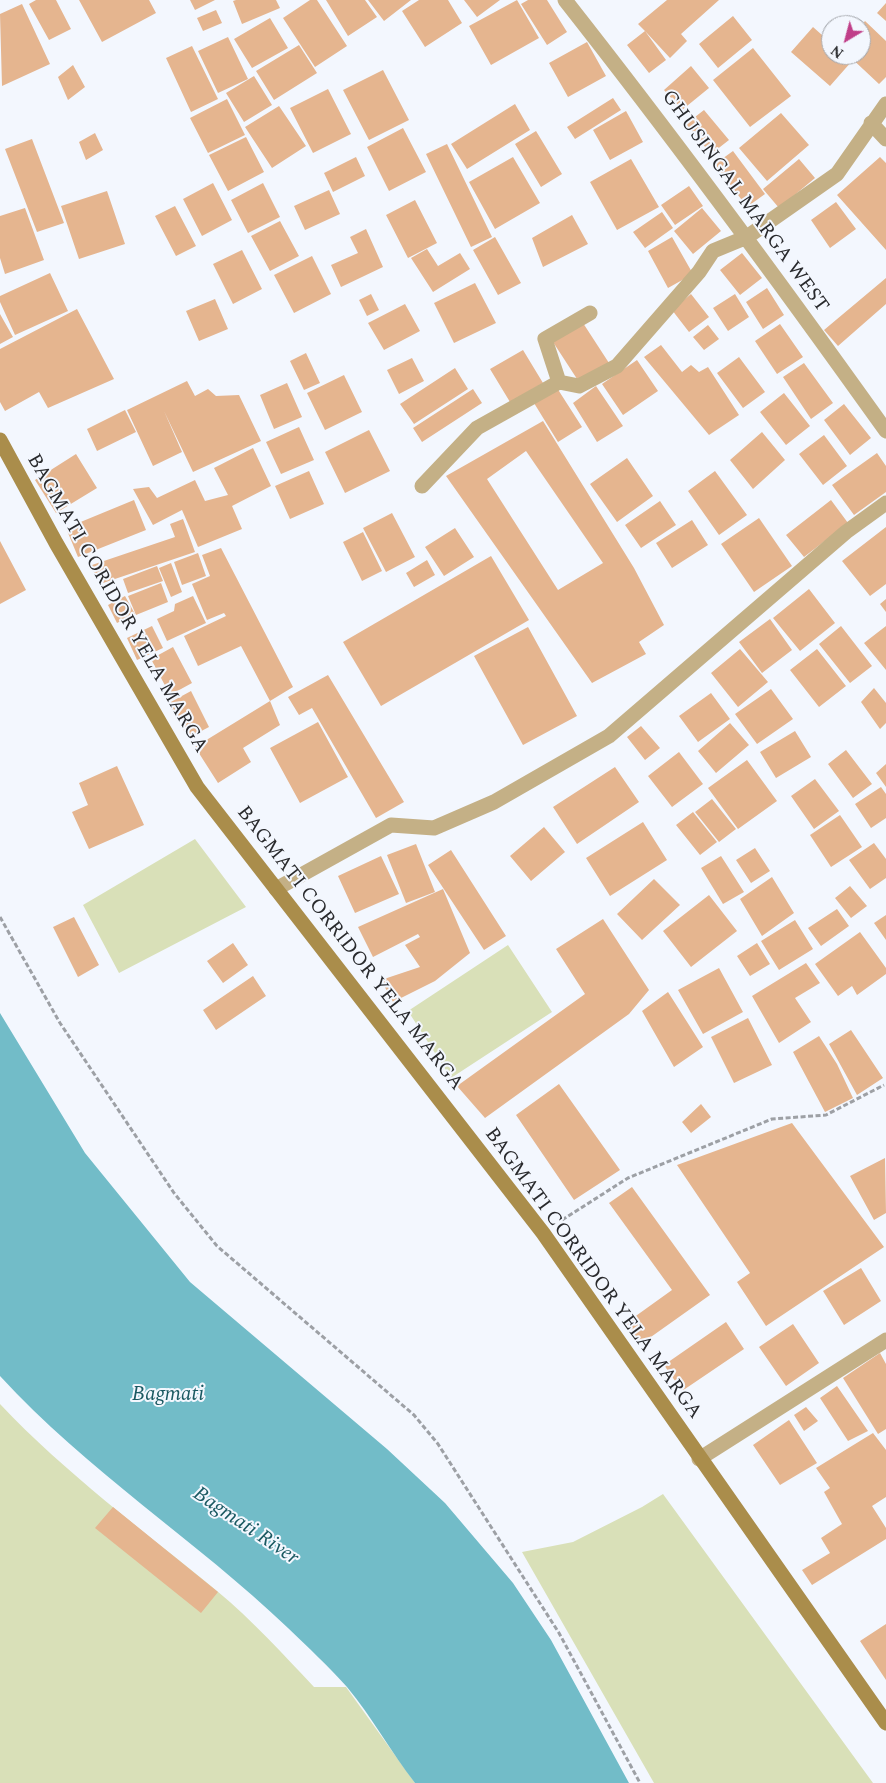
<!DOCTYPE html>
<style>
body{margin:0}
#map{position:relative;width:886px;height:1783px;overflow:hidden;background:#f3f7fe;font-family:Spectral,serif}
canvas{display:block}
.north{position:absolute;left:821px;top:15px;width:50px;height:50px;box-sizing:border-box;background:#f3f7fe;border:1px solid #a2a5aa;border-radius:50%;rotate:217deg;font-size:14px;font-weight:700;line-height:20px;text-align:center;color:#292a2d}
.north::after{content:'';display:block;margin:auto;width:18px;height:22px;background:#c03f89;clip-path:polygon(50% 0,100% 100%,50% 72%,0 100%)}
</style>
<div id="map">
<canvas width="886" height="1783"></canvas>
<div class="north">N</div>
</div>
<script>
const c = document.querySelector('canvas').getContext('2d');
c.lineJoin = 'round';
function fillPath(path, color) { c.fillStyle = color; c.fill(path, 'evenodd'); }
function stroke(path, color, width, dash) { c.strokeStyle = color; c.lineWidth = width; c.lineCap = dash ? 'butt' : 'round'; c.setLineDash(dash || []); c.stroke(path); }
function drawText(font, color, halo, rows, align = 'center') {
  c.font = font + ' Spectral,serif'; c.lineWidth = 4; c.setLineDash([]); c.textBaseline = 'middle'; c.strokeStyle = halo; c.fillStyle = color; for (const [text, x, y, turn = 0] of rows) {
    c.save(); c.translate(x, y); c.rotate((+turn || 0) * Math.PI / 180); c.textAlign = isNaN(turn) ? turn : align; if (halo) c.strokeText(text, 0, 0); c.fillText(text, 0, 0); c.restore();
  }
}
const green = new Path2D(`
 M195,839l51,68 -127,66 -36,-68z
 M508,945l44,67 -101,66 -43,-67z
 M0,1404c66,70 143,126 217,187 35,29 66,63 97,96h32l69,96h-415z
 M663,1494l210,289h-219l-132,-231 51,-10 69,-35z`);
const water = new Path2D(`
 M0,1013l85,140 105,129 197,167 58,54 68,80 38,57 78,143h-214c-24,-31 -43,-66 -68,-96 -18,-20 -39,-40 -59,-59 -92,-88 -201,-157 -288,-252z`);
const building = new Path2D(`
 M36,0h20l15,29 -22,11 -20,-36z
 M79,0h70l7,13 -54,29z
 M190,0h25l-20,10z
 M236,0h40l4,8 -38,16 -9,-23z
 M310,0h7l30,46 -32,21 -32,-49z
 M326,0h39l12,17 -29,19z
 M368,0h43l-27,21z
 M419,0h29l14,23 -37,24 -23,-36z
 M464,0h36l-23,17z
 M517,0l22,38 -48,27 -22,-39z
 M528,0h19l20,32 -20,13 -26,-41z
 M667,0h52l-38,34 6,7 -17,17 -25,-27 21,29 -17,13 -22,-28 18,-14 -7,-7z
 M886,3v18l-9,-8z
 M22,4l28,60 -48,22 -2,-72z
 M216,10l6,13 -19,8 -6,-13z
 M733,16l19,24 -34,28 -19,-24z
 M270,18l18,30 -36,20 -18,-29z
 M865,21l21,20v36l-7,7 -31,-29h13v-29z
 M813,27l18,16v12h14l7,6 -22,25 -39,-34z
 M228,37l20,42 -30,14 -20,-42z
 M587,42l19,34 -38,21 -19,-34z
 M299,45l18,28 -43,27 -18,-29z
 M192,46l26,53 -27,13 -25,-54z
 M753,48l38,48 -41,31 -37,-47z
 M73,65l12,22 -17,13 -10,-23z
 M691,66l18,22 -27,22 -18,-20z
 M383,70l26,50 -40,20 -26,-50z
 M254,76l18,29 -28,17 -18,-29z
 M328,89l23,45 -38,19 -23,-45z
 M613,98l8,12 -46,29 -8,-12z
 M227,99l18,36 -37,18 -18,-35z
 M515,104l15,26 -63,39 -16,-25z
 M279,106l27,40 -34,22 -27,-41z
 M704,110l25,30 -18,14 -25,-30z
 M626,111l17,31 -33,18 -17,-30z
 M781,113l28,32 -42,36 -28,-33z
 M403,128l23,44 -37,19 -22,-44z
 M536,131l26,43 -21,13 -26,-43z
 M95,133l8,17 -17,10 -7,-18z
 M246,137l18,35 -36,19 -19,-36z
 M32,139l32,84 -27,9 -32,-83z
 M447,144l45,93 -21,10 -45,-93z
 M733,151l32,43 -18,13 -32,-43z
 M356,157l9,19 -32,16 -9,-19z
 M513,157l27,46 -45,26 -26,-47z
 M880,157l6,6v87l-49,-55z
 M631,159l28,48 -42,23 -27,-48z
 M799,159l16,19 -36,30 -16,-19z
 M213,183l19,37 -30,16 -19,-37z
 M263,183l17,34 -32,16 -17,-33z
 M689,186l14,20 -28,19 -14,-20z
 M329,190l11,24 -35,16 -11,-24z
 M107,191l18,53 -46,15 -18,-53z
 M415,200l22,43 -29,15 -22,-43z
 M836,202l20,27 -26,19 -19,-28z
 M175,206l21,40 -20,10 -21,-40z
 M25,208l19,52 -39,14 -5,-16v-42z
 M702,208l19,23 -28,23 -19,-23z
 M662,212l11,16 -28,20 -12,-16z
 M572,215l16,29 -45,23 -11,-29z
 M280,221l19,35 -29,15 -19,-35z
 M366,229l17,38 -42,20 -10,-22 27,-12 -8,-16z
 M495,237l26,46 -23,12 -25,-45z
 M672,237l21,37 -25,14 -20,-37z
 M427,249l11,17 22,-13 10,16 -37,23 -22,-34z
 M242,250l20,39 -29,15 -20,-40z
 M742,253l20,25 -22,17 -20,-25z
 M312,256l19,38 -37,19 -20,-38z
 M50,273l18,38 -53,24 -15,-33v-6z
 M886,278v26l-48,42 -14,-16z
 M475,283l21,40 -42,20 -20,-40z
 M767,288l17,27 -21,14 -17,-27z
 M371,294l8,16 -12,6 -8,-16z
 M691,294l18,23 -20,15 -17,-22z
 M735,294l14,23 -21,14 -15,-23z
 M215,299l13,30 -29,12 -13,-30z
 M405,304l15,27 -36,19 -16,-27z
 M77,309l37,70 -66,29 -9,-16 -34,19 -5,-9v-53z
 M0,314l13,23 -13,7z
 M583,323l26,40 -30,19 -26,-40z
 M780,324l23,33 -26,17 -22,-33z
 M708,325l11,14 -15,11 -11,-13z
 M661,345l21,27 9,-7 8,7 9,-5 31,48 -30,20 -65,-78z
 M523,350l20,33 -33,19 -20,-33z
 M306,353l14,30 -16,7 -14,-29z
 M739,357l26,35 -22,16 -26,-35z
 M412,358l12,23 -25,13 -12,-24z
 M637,360l21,31 -35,24 -21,-31z
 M804,363l29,40 -22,16 -28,-42z
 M455,368l13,21 -54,35 -14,-20z
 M344,375l18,37 -37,18 -18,-37z
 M187,381l8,15 13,-7 8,7 23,-1 22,46 -68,31 -29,-61 18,41 -29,14 -26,-56z
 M287,383l15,34 -28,12 -14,-34z
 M596,386l27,40 -26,16 -24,-39z
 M557,388l25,39 -24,15 -24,-39z
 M473,389l9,14 -60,39 -9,-14z
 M784,393l26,33 -24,19 -26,-33z
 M844,404l27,34 -21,17 -26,-35z
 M125,410l11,22 -39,19 -10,-22z
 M543,421l91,147 30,57 -25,17 7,12 -54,29 -146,-207zM526,451l77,112 -45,27 -71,-111z
 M299,427l15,33 -33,14 -15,-32z
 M369,430l21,41 -45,22 -20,-41z
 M762,432l23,28 -32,29 -23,-29z
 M824,435l23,31 -24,19 -24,-31z
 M253,448l18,38 -39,20 10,23 -44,18 -16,-37 -29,15 -20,-36 16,-2 8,11 38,-18 10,21 23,-6 -14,-27z
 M877,453l9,13v26l-32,23 -22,-30z
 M76,454l21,34 -41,25 -21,-33z
 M627,458l26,38 -36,26 -27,-38z
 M309,471l15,33 -34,15 -15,-33z
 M715,471l32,44 -28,20 -31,-44z
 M134,500l12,30 -68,27 -12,-29z
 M831,500l17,23 -44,34 -18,-22z
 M660,501l16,24 -35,23 -16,-23z
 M392,513l23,44 -29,15 -23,-44z
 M759,518l33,48 -38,26 -33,-48z
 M183,519l12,33 -92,31 -14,-17 86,-29 -5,-13z
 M692,520l16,25 -36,23 -16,-25z
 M886,527v57l-16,12 -28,-35z
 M455,528l19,29 -30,19 -19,-29z
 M363,532l19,39 -20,10 -19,-39z
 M0,541l26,49 -26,14z
 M221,548l72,139 -23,14 10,24 -37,23 8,14 -33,21 -23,-36 75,-46 -29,-55 -43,20 -14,-30 42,-20 -2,-3 -17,7 -15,-36 18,-8 -8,-21z
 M198,553l8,23 -24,9 -8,-23z
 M491,556l38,64 -148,86 -38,-64z
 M427,560l8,15 -21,12 -8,-14z
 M171,563l11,29 -11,5 -12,-29z
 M157,566l6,15 -35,12 -5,-14z
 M161,583l7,19 -32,13 -8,-19z
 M809,589l26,34 -35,28 -27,-33z
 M125,596l10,18 -18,9 -9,-18z
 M193,596l13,27 -39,18 -10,-22 17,-8 1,-7z
 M886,599v13l-6,-8z
 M770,619l22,31 -30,23 -23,-31z
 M152,626l11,22 -26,12 -10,-22z
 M841,626l31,40 -22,17 -31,-39z
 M886,626v44l-22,-27z
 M528,627l49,89 -54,29 -49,-89z
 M173,647l19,36 -22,12 -19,-36z
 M740,649l28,33 -30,25 -27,-34z
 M817,649l29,37 -27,21 -29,-37z
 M328,675l76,127 -28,16 -64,-110 -13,7 -11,-18z
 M874,688l12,15v20l-6,6 -19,-27z
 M771,689l22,30 -36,25 -22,-30z
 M191,691l18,36 -21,11 -19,-35z
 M711,693l19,26 -32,23 -19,-26z
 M318,722l30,55 -48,26 -30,-55z
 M730,723l19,22 -33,28 -18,-22z
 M641,726l19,22 -15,12 -18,-23z
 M795,731l16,26 -35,21 -16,-26z
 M846,750l26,34 -19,14 -25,-34z
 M679,752l24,32 -31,23 -24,-31z
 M747,760l30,41 -39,28 -30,-41z
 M886,764v23l-10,-14z
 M117,766l27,59 -55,24 -17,-37 16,-7 -9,-22z
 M615,767l24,35 -62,42 -24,-37z
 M815,779l24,32 -25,18 -23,-33z
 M881,787l5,7v24l-15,10 -16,-24z
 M712,799l24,30 -17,13 -24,-30z
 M693,812l24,30 -17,13 -24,-30z
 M840,815l22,32 -31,20 -21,-32z
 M643,822l24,38 -57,36 -24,-38z
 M544,827l21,25 -34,29 -21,-25z
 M874,843l12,16v19l-16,11 -21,-29z
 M416,844l19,48 -29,11 -19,-48z
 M755,848l15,23 -19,12 -15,-23z
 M451,850l55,86 -22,14 -56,-85z
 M381,856l18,38 -44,19 -17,-37z
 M721,856l23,36 -21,12 -22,-36z
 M772,877l22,36 -32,23 -22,-37z
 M654,879l26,26 -38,35 -25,-26z
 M850,886l17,20 -16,12 -16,-20z
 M443,889l27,64 -35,28 -42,21 -12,-22 39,-13 -15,-22 15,-8 -2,-3 -45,23 -15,-30z
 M709,895l28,36 -46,36 -28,-36z
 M837,909l12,17 -28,20 -13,-18z
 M886,915v25l-12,-17z
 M74,917l25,48 -21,12 -25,-50z
 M603,919l46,71 -20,24 -144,104 -28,-32 128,-92 -29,-45z
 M795,920l18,29 -34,21 -18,-29z
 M860,932l26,36v6l-29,21 -5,-9 -14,10 -23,-32z
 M233,943l15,22 -25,18 -16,-22z
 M757,943l13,21 -20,12 -13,-20z
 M806,963l14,20 -25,15 16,24 -32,21 -27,-47z
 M719,968l24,44 -40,22 -25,-44z
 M253,976l13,20 -50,34 -13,-20z
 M668,992l35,55 -29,20 -32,-56z
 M748,1018l24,47 -38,18 -23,-46z
 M851,1030l32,48 -26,17 -28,-51z
 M819,1036l18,28 16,34 -28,14 -32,-60z
 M559,1084l61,86 -46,30 -58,-85z
 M701,1104l10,13 -20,16 -9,-11z
 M792,1123l92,124 -118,79 -29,-44 13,-9 -73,-108z
 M885,1158l1,55 -12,7 -24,-44z
 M632,1187l78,108 -69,49 -15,-21 46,-33 -63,-87z
 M861,1268l20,33 -37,24 -21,-34z
 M726,1322l18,27 -62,42 -18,-26z
 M793,1324l26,39 -33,23 -27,-39z
 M880,1353l6,11v65l-8,5 -35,-56z
 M837,1386l31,45 -20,10 -28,-43z
 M806,1407l12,14 -14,10 -10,-16z
 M789,1420l28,43 -37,22 -27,-40z
 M873,1433l13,17v47l-14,9 14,22v11l-74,46 -10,-15 28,-17 -9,-15 21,-14 -18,-32 6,-4 -14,-20z
 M113,1507l105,85 -17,21 -106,-85z
 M886,1624v56l-26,-39z`);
const path = new Path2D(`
 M0,917l60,106 114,170 43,53 197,169 24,29 121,189 81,150
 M562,1220l66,-42 144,-59 54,-4 58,-30`);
const street = new Path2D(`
 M565,0c111,141 217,285 321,431
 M871,123l15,16
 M559,382l-14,-43 45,-26
 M422,486l55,-58 82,-46 20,4 38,-20 82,-94 14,-21 34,-14 90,-63 49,-70
 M276,889l115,-64 43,3 60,-26 115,-66 237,-204 40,-29
 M699,1459l187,-119`);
const secondary = new Path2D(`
 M0,440l56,103 141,244 346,446 343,490`);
const streetNames = [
 ["GHUSINGAL MARGA WEST",744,202,54],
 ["BAGMATI CORIDOR YELA MARGA",116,604,60],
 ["BAGMATI CORRIDOR YELA MARGA",349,949,52],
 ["BAGMATI CORRIDOR YELA MARGA",592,1274,54]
];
const waterNames = [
 ["Bagmati",168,1396],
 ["Bagmati River",245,1527,34]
];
fillPath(green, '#d9e0b8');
fillPath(water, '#72bcc8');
fillPath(building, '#e5b58f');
stroke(path, '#9da0a5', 3, [5, 2.5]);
stroke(street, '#c4b086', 15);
stroke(secondary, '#aa8d4b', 15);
drawText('20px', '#292a2d', '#f3f7fe', streetNames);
drawText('italic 21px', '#1a5962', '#f3f7fe', waterNames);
</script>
